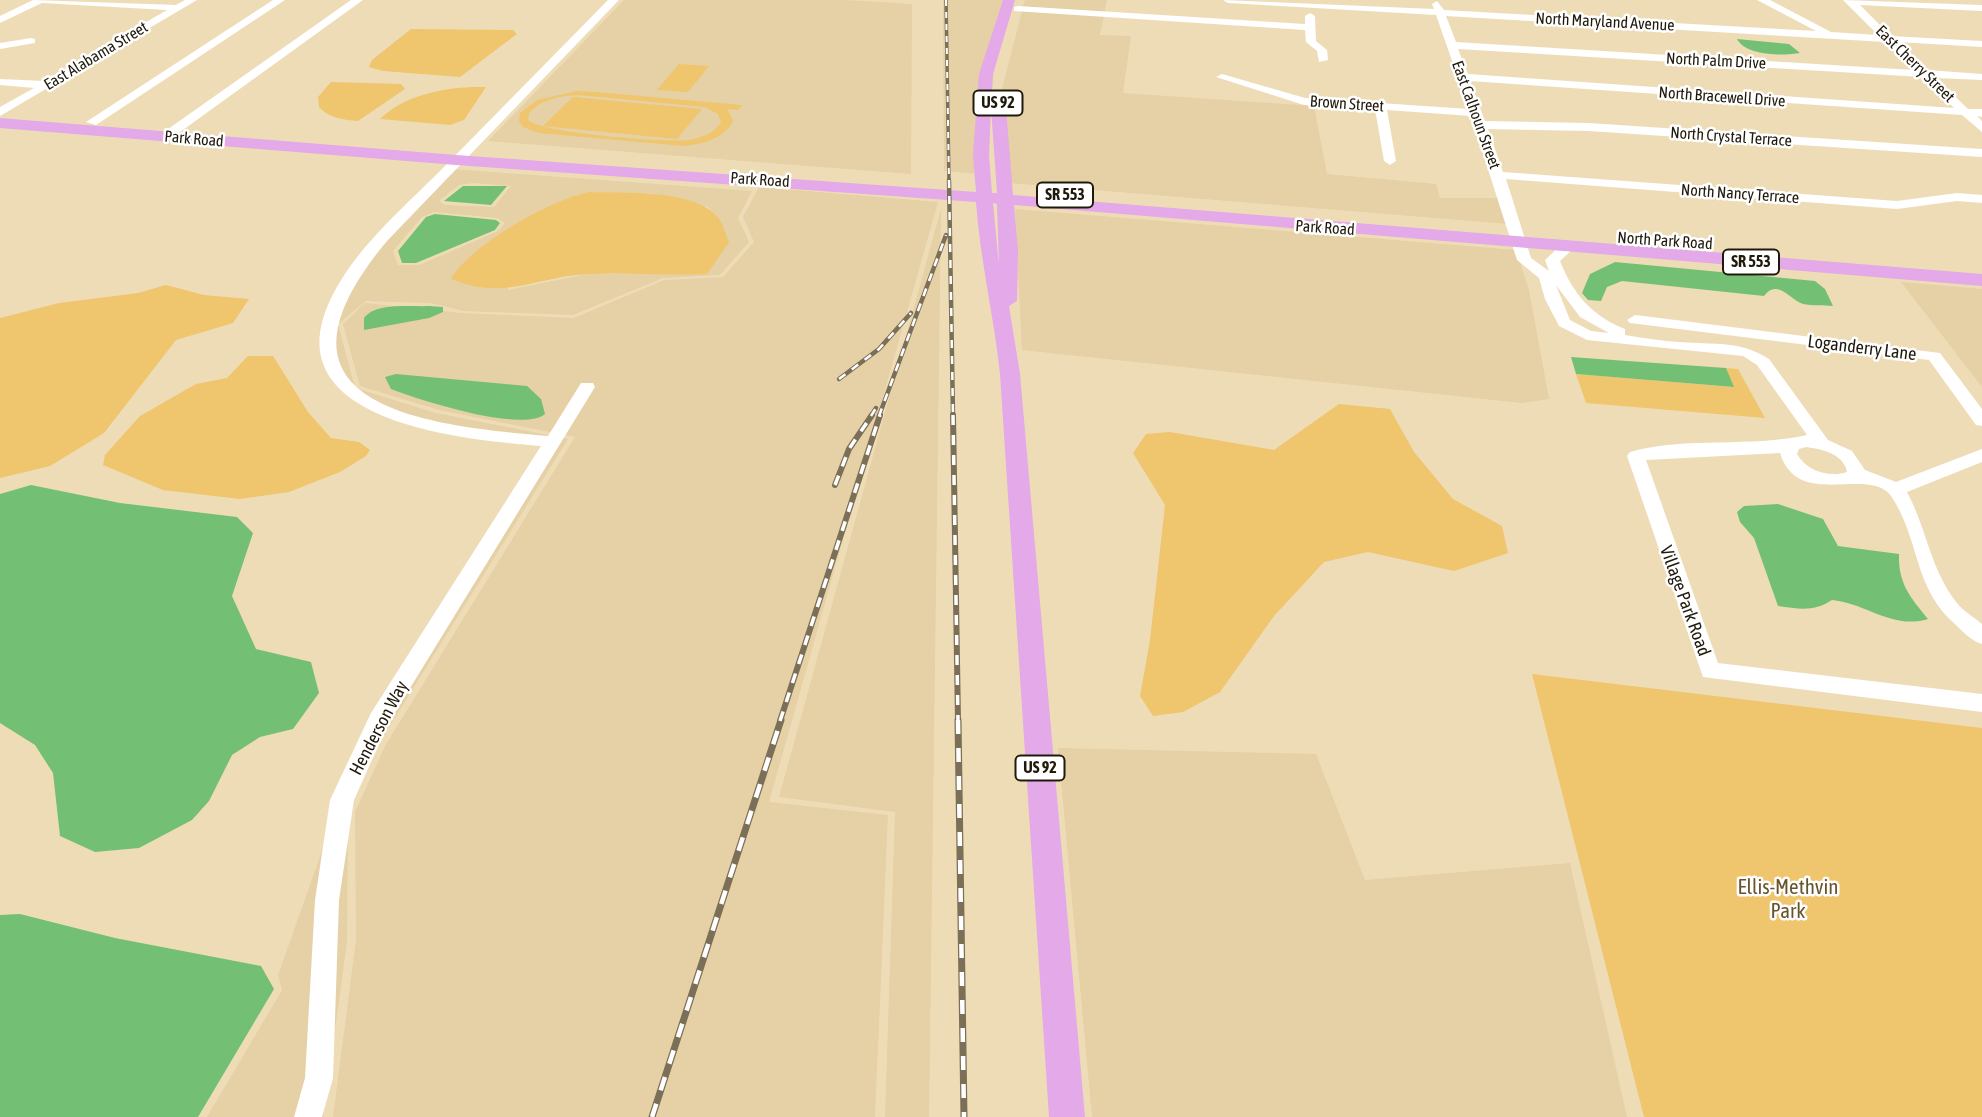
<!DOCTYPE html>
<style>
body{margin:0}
canvas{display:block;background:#eedcb7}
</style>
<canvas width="1982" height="1117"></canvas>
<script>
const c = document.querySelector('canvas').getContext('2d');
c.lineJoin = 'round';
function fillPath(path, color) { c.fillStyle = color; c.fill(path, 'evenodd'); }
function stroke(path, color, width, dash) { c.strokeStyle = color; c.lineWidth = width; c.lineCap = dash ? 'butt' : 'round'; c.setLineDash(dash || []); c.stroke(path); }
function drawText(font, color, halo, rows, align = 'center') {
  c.font = font + ' "Asap Condensed",sans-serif'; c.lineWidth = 5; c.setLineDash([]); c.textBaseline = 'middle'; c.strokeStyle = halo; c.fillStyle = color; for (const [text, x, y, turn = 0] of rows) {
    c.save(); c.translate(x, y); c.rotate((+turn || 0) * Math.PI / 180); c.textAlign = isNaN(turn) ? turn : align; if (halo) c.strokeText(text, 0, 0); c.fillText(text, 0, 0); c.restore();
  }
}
const built = new Path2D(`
 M624,0h221l67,4 -1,170 -423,-33z
 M943,0h62l-28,174 -33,-3z
 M1025,0h82l-3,13 -82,-5z
 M1022,11l82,5 -4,19 31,1 -8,57 191,13 13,68 109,10 4,14h60l8,26 -499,-41 -7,-94z
 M451,169l301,22 -14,27 11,24 -29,33 -57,3 -90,37 -110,-4 -32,-8 -65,-2 -28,23 17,64 81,25 132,26 -190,306 -30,66 -1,131 -24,175h-116l75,-127 -4,-15 92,-259 187,-275 -133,-17 -51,-18 -36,-29 -13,-33 23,-60zM473,183l38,3 -17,21 -49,-2 -6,-4 20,-16zM589,192l61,1 58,14 12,12 3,10 -16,45h-120l-79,16 -6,-56 75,-39zM434,212l63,6 8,5 -7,8 -79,34h-21l-5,-14 29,-34z
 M759,187l179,15 -169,600 119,13 -13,302h-542l23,-177 -1,-128 30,-66 190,-309 -136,-27 -79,-24 -17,-62 22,-21 96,10 113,5 90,-38 59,-3 31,-35 -11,-25z
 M941,209l-12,908h-44l10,-305 -116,-15z
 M1015,209l501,41 13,40 20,109 -27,4 -500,-53z
 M1901,282l81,7v98z
 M1058,748l258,6 49,126 205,-17 57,254h-535z`);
const green = new Path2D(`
 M411,29l102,1 4,4 -57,43 -77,-6 -14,-4 3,-7z
 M679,64l30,2 -21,26 -31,-2z
 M331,82l70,2 4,5 -47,32c-14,-1 -29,-3 -39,-14l-1,-10z
 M486,87l-22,33 -14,5 -70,-6c26,-26 71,-33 106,-32z
 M577,91l18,1 147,13 -4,5 -11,-1 6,11c-7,19 -32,24 -49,26l-145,-13 -16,-6 -4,-6 1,-8 17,-13zM578,95l127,12 13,7 3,8c-6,11 -20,16 -32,18 -22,3 -149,-7 -161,-20l1,-7c12,-14 32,-17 49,-18z
 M573,97l129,12 -25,30 -134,-13z
 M589,192c34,1 105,-3 129,25 5,6 7,17 11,25l-22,32c-40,2 -79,-2 -119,0 -54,3 -82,27 -137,5 21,-35 99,-79 138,-87z
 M166,285l38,10 45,4 -16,24 -57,17 -72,93 -54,33 -50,12v-160l59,-15 79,-10z
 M248,356h25l35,56 23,26 28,4 11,8 -4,6 -26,16 -51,20 -49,7 -77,-9 -60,-25 2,-10 35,-39 56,-32 31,-6z
 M1726,368l12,1 27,49 -179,-15 -10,-29 157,13z
 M1339,404l51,5 24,43 39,47 49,27 6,27 -54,18 -86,-19 -44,10 -50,54 -54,76 -37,20 -30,4 -13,-20 10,-56 15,-135 -32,-52 13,-19 24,-2 104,18z
 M1532,674l450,54v389h-338z`);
const water = new Path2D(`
 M1737,39l52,5 11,9c-17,3 -54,3 -63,-14z
 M463,186h44l-16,19 -47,-4z
 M435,214l61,6 4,3 -5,7 -79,33h-14l-4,-12 28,-34z
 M1615,262l200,19 10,8 8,17c-10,-1 -21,0 -30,-2 -13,-4 -25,-26 -39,-8l-142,-15 -15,6 -6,14 -13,-1 -6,-7 8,-19z
 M429,306l14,1v5l-14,6 -65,12v-12c12,-16 46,-11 65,-12z
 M1571,357l155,11 8,19 -158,-13z
 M396,374l131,12 14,13 4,15c-23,19 -126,-14 -154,-25l-6,-12z
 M31,485l89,18 117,14 16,16 -21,63 24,53 55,13 8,31 -26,36 -33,8 -28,18 -23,46 -17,19 -53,28 -44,4 -35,-16 -7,-63 -18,-28 -35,-22v-229z
 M1778,504l45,15 15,27 61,8c-1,29 11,43 29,65 -36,11 -62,-16 -96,-19 -18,12 -33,9 -54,6l-24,-68 -14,-16 -3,-10 7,-6z
 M20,914l95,24 146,28 13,23 -76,128h-198v-202z`);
const minor = new Path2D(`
 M33,0l143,5 9,-5h12l-197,116v-9l34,-19 -34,-3v-6l44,2 123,-71 -125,-7 -42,20v-7z
 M273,0h12l-189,125 -10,-3z
 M351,0h12l-194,140h-8v-6z
 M608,0h11l-232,241c-136,163 31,184 161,195l33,-53h12l2,4 -207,337 -34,76 -15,100 -6,178 -11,39h-28l11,-39 10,-178 15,-100 41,-87 170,-267c-73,-6 -264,-22 -213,-141 23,-53 72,-94 112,-134 56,-57 112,-114 168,-171z
 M1223,0l211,9 -2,-5 5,-3 7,9 372,21 -59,-31h13l61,32 47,3 -35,-35 139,5v6l-122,-6 31,31 91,5v6l-84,-5 30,28 54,4v6l-46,-2 32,31h14v8l-5,-1 5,5v11l-20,-17 -492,-34 15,40 103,2 394,26v8l-394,-26 -100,-2 15,43 394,29 60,-8 25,2v8l-25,-2 -60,8 -391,-30 25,79 18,13 -4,-11 17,-16h10v6l-12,11c13,33 32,55 65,68v6c18,3 37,6 55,7 33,3 60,-2 89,17l59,81 24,11 13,19 31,12 86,-33v13l-75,30c19,35 24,79 50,111 6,8 17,14 25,21v20c-10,-3 -18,-11 -26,-19 -43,-36 -36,-87 -65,-129 -22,-31 -93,15 -111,-43l-134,7 72,203 264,31v18l-279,-35 -76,-221 3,-4c57,-16 119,-4 177,-17l-50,-70 -14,-9 -156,-16 -28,-14 -14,-27 -6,-21 -22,-18 -46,-144 -84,-6 9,51 -6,4 -6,-4 -9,-52 -71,-4 -88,-28 6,-3 83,24 164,11 -33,-94 -208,-12zM1446,16l439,26 29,28 -458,-28zM1458,49l464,28 32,31 -486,-34zM1556,285l24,32 29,16 -18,-2 -21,-11zM1806,447c16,2 38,7 41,25 -17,6 -41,-1 -50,-18l2,-5z
 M1018,6l287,18v-8l5,-3 5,3 1,25 11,9 1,10 -9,2 -2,-11 -11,-9 -1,-12 -291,-19v-4z
 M31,38l4,1v4l-35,6v-6z
 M1635,315l305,38 42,56v17l-6,-1 -47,-65 -299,-37 -3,-3z`);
const major = new Path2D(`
 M1003,0h12l-22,74 -1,20 6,-2 7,4 8,99 969,79v12l-968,-81 4,46 -1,50 -8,5 11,68 65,743h-36l-49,-743c-6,-58 -20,-114 -24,-172l-520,-37 -456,-37v-10l456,37 520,37 -3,-37 6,-81zM991,108l6,85h-5l-3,-38zM993,203l4,1 2,58 -1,-6z`);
const railFar3 = new Path2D(`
 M946,0l3,182`);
const railFar2 = new Path2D(`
 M949,180l4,236
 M839,379l40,-30 32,-36
 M871,416l5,-8
 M879,416l67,-181`);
const railFar1 = new Path2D(`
 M953,415l5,306
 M835,485l14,-36 23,-34
 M780,721l100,-306`);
const rail = new Path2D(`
 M958,720l6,397
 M652,1117l129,-397`);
const farStreetnames = [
 ["North Maryland Avenue",1605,22,3],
 ["East Alabama Street",96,56,-31],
 ["North Palm Drive",1716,61,3],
 ["East Cherry Street",1915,64,44],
 ["North Bracewell Drive",1722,97,4],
 ["Brown Street",1347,104,4],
 ["East Calhoun Street",1476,115,70],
 ["North Crystal Terrace",1731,137,4],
 ["Park Road",194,139,5],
 ["Park Road",760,180,4],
 ["North Nancy Terrace",1740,194,4],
 ["Park Road",1325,228,4],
 ["North Park Road",1665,241,4]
];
const shields = [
 [998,103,49],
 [1065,195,56],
 [1751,262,56],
 [1040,768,49]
];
const shieldNames = [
 ["US 92",998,103],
 ["SR 553",1065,195],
 ["SR 553",1751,262],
 ["US 92",1040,768]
];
const streetNames = [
 ["Loganderry Lane",1862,348,7],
 ["Village Park Road",1685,601,70],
 ["Henderson Way",379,728,-62]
];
const nearParknames = [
 ["Ellis-Methvin",1788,887],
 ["Park",1788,911]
];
fillPath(built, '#e6d0a5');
fillPath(green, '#efc56d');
fillPath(water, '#73c074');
fillPath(minor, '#fff');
fillPath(major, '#e3a9e8');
stroke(railFar3, '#7b6f57', 3.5);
stroke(railFar2, '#7b6f57', 4.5);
stroke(railFar1, '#7b6f57', 6);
stroke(rail, '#7b6f57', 7);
stroke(railFar3, '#fff', 2, [6]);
stroke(railFar2, '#fff', 2.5, [8]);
stroke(railFar1, '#fff', 3.5, [10]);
stroke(rail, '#fff', 4.5, [14]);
drawText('16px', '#201a0c', '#fff', farStreetnames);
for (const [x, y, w] of shields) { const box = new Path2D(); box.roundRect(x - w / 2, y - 12.5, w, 25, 5); c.fillStyle = '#fff'; c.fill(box); stroke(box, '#201a0c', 2); }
drawText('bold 16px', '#201a0c', null, shieldNames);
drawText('18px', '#201a0c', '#fff', streetNames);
drawText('21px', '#68542a', '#fff', nearParknames);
</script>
